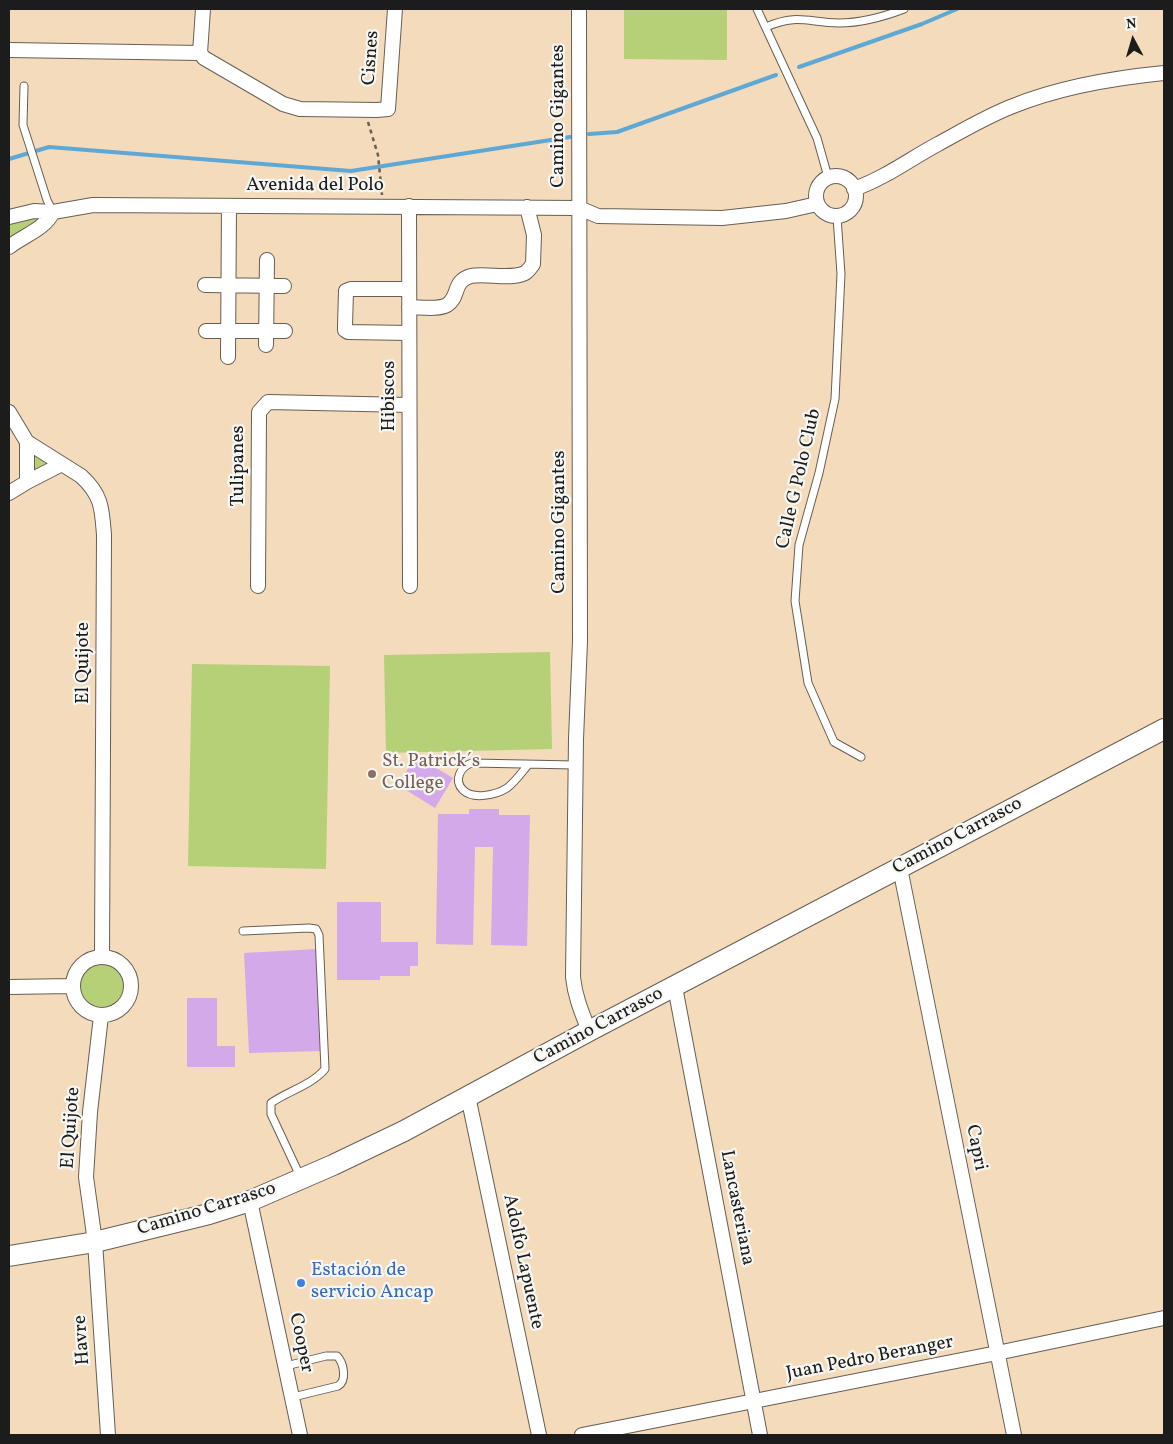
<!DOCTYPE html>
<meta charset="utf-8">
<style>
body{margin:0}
#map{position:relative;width:1173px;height:1444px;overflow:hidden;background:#f3dbbb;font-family:Vollkorn,serif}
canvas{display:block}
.frame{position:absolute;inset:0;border:10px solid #1c1c1c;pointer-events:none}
.north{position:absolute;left:1108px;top:15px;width:50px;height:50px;-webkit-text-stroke:4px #f6f6f2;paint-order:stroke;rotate:354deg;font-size:14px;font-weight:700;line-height:20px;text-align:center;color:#1c1c1c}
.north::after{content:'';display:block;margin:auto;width:18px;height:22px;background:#1c1c1c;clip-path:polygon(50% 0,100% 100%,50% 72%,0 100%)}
</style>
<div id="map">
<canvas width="1173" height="1444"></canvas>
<div class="frame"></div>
<div class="north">N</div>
</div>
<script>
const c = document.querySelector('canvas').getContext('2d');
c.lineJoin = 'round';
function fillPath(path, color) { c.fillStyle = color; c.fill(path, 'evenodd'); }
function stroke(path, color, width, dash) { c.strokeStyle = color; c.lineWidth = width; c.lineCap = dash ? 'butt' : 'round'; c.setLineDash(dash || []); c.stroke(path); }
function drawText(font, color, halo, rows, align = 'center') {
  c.font = font + ' Vollkorn,serif'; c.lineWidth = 4.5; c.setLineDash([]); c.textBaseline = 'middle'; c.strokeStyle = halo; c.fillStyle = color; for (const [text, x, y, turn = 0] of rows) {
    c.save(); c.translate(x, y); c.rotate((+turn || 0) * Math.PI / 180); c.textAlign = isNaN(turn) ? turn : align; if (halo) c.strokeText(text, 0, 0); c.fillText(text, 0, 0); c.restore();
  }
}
const green = new Path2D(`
 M624,9h103v51l-103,-1z
 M39,215l2,5 -32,20v-17z
 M35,454l16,9 -17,8z
 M550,652l2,97 -166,4 -2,-98z
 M192,664l138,2 -4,203 -138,-3z
 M80 984a23 23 0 1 1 46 0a23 23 0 1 1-46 0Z`);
const stream = new Path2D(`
 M799,67l123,-43 35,-15
 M589,134l28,-2 159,-57
 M9,159l40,-12 302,24 219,-34`);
const building = new Path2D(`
 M416,756l37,22 -18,30 -37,-23z
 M469,809h30v6h31l-3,131 -36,-1 2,-98h-18l-2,98 -37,-1 2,-130h31z
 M337,902h44v40h37v24h-8v10h-30v4h-43z
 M316,949l5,102 -72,2 -5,-100z
 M187,998h30v48h18v21h-48z`);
const path = new Path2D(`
 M368,122l10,33 4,40`);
const service = new Path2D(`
 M757,9l60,129 11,39
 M766,27c32,-14 43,-4 73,-4 23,0 44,-6 65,-14
 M24,86l-1,39 24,75 6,12
 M837,217l4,57 -6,125 -16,74 -20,72 -4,56 13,82 26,59 27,15
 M528,765c-6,7 -13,17 -21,23 -11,7 -34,12 -44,2 -10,-10 -2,-24 9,-27l103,2
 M243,931l66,-3 7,1 3,6 6,134c-13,16 -37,22 -54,34v11l29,62
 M286,1366l40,-10h11c7,7 10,25 1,30l-45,11`);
const minor = new Path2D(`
 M579,9l1,632 -4,98 -3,238c2,20 9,36 16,54
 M9,50l191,3
 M200,53l4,5 79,46 17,5 77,1 11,-1 7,-100
 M200,53l3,-44
 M816 196a20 20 0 1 1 40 0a20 20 0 1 1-40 0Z
 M854,189c31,-11 56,-30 84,-45 24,-13 49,-28 75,-38 47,-19 100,-28 151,-33
 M409,206l1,380
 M9,217l25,-6 19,1 40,-7 486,3 19,8 124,2 64,-7 31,-7
 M9,247c15,-12 35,-17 44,-35
 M205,285l79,1
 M408,289h-57l-5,2 -1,35v4l3,2 61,1
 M409,307c11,0 29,3 38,-2 13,-8 5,-24 24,-29 15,-3 40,4 54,-3 3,-2 6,-6 8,-9l1,-29 -7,-28
 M206,331h79
 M266,345l1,-85
 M228,357l1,-151
 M9,412l18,30 54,34c21,19 21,33 23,59l-2,421
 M27,482l35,-18
 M9,493l18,-11v-40
 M258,586l1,-174 9,-10 141,3
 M900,868l114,567
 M73 986a29 29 0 1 1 58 0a29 29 0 1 1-58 0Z
 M9,987l63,-1
 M675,987l85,448
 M101,1016l-11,96 -4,65 9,65 13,193
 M468,1096l71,339
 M250,1201l50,234
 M582,1435l415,-82 167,-35`);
const secondary = new Path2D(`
 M9,1256l86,-14 114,-28 41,-13 83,-36 71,-34 185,-100 575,-302`);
const markers = [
 [372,774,5,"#8d6e63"],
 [301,1283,5,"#3f7fe0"]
];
const streetNames = [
 ["Cisnes",372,58,-86],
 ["Camino Gigantes",560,116,-90],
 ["Avenida del Polo",315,187],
 ["Hibiscos",391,396,-90],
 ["Tulipanes",240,466,-90],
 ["Calle G Polo Club",800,479,-77],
 ["Camino Gigantes",561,522,-90],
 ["El Quijote",85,663,-90],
 ["Camino Carrasco",958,837,-28],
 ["Camino Carrasco",599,1027,-28],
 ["El Quijote",72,1128,-86],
 ["Capri",975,1148,79],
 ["Lancasteriana",736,1208,79],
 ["Camino Carrasco",207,1210,-17],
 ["Adolfo Lapuente",522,1262,78],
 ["Havre",83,1340,-94],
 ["Cooper",300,1343,78],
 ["Juan Pedro Beranger",870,1359,-11]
];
const educationNames = [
 ["St. Patrick´s",382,763],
 ["College",382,785]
];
const shopNames = [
 ["Estación de",311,1272],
 ["servicio Ancap",311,1294]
];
fillPath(green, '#b5d076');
stroke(stream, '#5da8d5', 4);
fillPath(building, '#d4a9ea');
stroke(service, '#675f54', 9);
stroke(minor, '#675f54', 16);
stroke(secondary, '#675f54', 22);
stroke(path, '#675f54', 2.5, [4, 4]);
stroke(service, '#fff', 7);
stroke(minor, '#fff', 14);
stroke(secondary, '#fff', 20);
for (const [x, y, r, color] of markers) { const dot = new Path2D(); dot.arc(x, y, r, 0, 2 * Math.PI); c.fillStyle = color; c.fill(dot); stroke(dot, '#f6f6f2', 2); }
drawText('19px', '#1c1c1c', '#f6f6f2', streetNames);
drawText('19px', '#785e54', '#f6f6f2', educationNames, 'left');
drawText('19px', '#366cbe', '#f6f6f2', shopNames, 'left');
</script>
